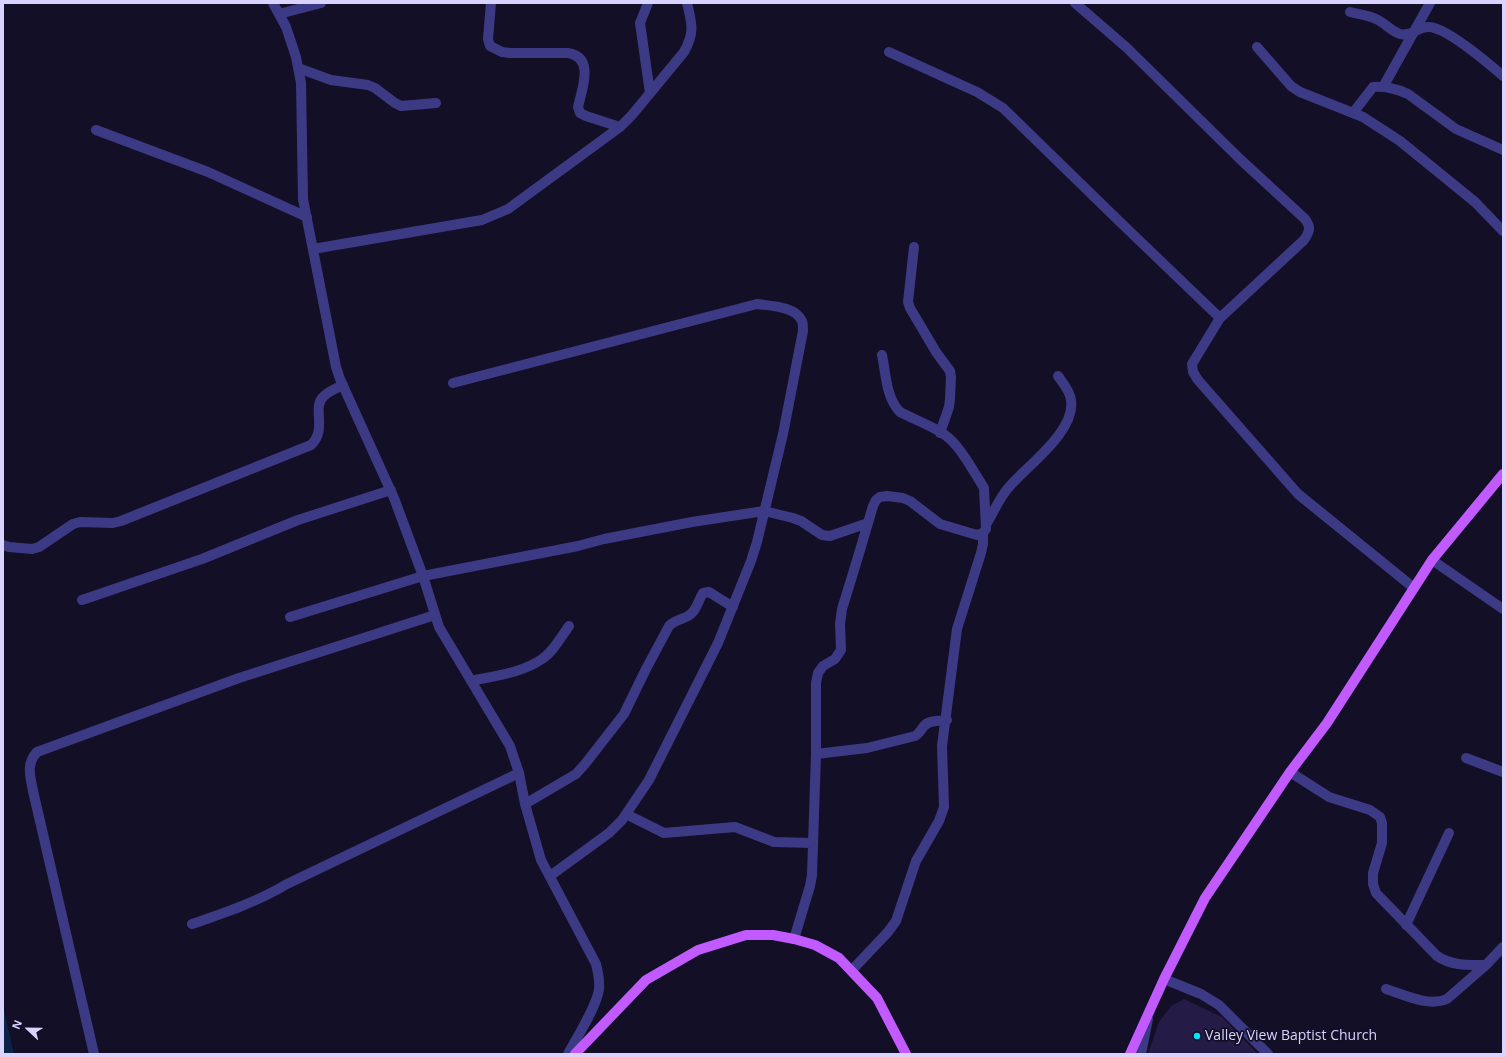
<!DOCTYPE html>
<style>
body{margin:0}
#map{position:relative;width:1506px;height:1057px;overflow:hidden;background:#130f26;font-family:"Open Sans",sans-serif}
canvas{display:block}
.frame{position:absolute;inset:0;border:4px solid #d9d4ff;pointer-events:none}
.north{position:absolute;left:8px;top:1009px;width:40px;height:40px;-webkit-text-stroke:3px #130f26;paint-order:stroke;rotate:292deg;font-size:11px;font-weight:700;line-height:16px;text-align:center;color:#d9d4ff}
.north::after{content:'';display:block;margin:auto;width:14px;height:18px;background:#d9d4ff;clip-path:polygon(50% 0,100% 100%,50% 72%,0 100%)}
</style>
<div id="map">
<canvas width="1506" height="1057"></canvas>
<div class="frame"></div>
<div class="north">N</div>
</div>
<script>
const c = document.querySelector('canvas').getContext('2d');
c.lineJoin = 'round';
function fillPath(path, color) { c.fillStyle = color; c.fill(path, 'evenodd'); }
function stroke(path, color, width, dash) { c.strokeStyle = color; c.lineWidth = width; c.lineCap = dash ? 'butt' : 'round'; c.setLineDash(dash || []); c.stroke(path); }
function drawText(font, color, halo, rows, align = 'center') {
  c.font = font + ' "Open Sans",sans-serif'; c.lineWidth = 3.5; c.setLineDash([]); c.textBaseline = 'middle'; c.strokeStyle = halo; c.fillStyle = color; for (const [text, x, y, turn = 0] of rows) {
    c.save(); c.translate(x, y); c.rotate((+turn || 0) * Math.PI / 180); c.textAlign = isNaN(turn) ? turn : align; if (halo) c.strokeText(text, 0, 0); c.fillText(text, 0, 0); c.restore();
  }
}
const water = new Path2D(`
 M3,1006l11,48h-11z`);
const building = new Path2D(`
 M1184,999l38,18 36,37h-110l11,-32 12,-16z`);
const minor = new Path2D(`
 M273,3l13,24 10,30 5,26 2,116 33,168 4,12 54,119 29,78 16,51 71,119 9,27 6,31 16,56 55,104c2,8 4,17 3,25 -2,17 -22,48 -31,65
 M491,3l-3,36 2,7 12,6 8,1h58c27,4 14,36 10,54l2,6 6,3 34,11
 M648,3l-8,20 10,70
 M1350,12c8,2 18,3 26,7 9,4 15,12 24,15 11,3 19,-8 29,-7 18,1 59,36 74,49
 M279,14l42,-11
 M1257,47l34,39 9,6 63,25 37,24 75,61 28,29
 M889,52l88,40 26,16 116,113 101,97 84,-78c6,-9 7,-13 1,-21l-64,-59 -115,-113 -51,-44
 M298,68l33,12 37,5 7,3 20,15 6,3 35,-3
 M1383,87l47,-84
 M1353,113l20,-26c11,-1 25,2 35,7l48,35 47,21
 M96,130l112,42 99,45
 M914,247l-6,55 2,6 26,44 14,19 1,6 -1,22 -1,8 -9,26
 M313,249l169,-29 26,-11 112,-82 12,-12 52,-63c11,-20 8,-28 3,-49
 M1220,318l-28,46 1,8 5,8 100,114 116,94
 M453,383l304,-79c14,2 38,2 45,17 1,3 1,7 1,10l-20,103 -26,108 -6,19 -33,82 -69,137 -27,40 -13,13 -59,43
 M987,523c7,-12 13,-26 22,-36 19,-22 67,-56 62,-87 -1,-9 -8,-17 -13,-24
 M3,545l6,2 23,2 7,-2 34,-23 7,-2 33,1 8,-2 190,-76c17,-16 0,-38 13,-49 5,-5 13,-8 19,-11
 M1432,560l71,49
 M82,600l120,-41 96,-39 93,-30
 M290,617l133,-41 155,-30 26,-7 88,-17 72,-11 29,7 8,3 21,14 8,1 38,-13
 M471,681c23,-5 51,-8 71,-22 11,-7 19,-22 27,-33
 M816,754l51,-6 48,-12c4,-2 6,-6 9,-10 5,-6 15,-5 23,-6
 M1466,758l37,14
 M1290,772l39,25 41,13 10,7 2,6v20l-9,30v11l3,9 61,63c15,10 31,9 49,9
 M525,804l51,-30 9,-10 39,-50 22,-45 23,-43c8,-8 16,-6 23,-13 5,-5 7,-14 11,-20l6,-1 24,15
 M626,814l38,19 71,-6 39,15 39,1
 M192,924c32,-11 65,-22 95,-40l232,-111
 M1406,925l43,-92
 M794,939l16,-53 2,-11 4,-121v-71l2,-10 5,-7 12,-7 6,-9 -1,-26 2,-15 16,-52 15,-51 3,-6 4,-3 7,-1 16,2 7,3 30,23 37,11 6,-2 3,-4 -2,-41 -3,-5c-9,-14 -17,-30 -29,-42 -13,-13 -35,-20 -52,-29 -14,-14 -14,-38 -18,-57
 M852,970l36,-38 8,-11 20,-60 23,-40 5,-14 -2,-61 15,-117 24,-76 2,-9v-11
 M1164,979l37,15 18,11 49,49
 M1386,989c19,6 42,18 61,10l39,-34 17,-18
 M94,1054l-61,-263c-3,-16 -7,-27 4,-39l202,-74 196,-63
 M1141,1054l7,-35`);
const major = new Path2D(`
 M575,1054l71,-74 52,-30 48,-15h27l21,4 21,6 24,13 38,40 29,56
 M1130,1054l34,-75 41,-81 85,-126 37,-49 105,-163 71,-86`);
const markers = [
 [1197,1036,4,"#00e5ff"]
];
const poiNames = [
 ["Valley View Baptist Church",1205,1036]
];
fillPath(water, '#0c2248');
fillPath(building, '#241b47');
stroke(minor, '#3d3a85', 10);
stroke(major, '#c25bff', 10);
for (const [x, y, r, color] of markers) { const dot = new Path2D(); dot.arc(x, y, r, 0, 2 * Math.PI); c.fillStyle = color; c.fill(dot); stroke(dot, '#130f26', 1.5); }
drawText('14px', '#d9d4ff', '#130f26', poiNames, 'left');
</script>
